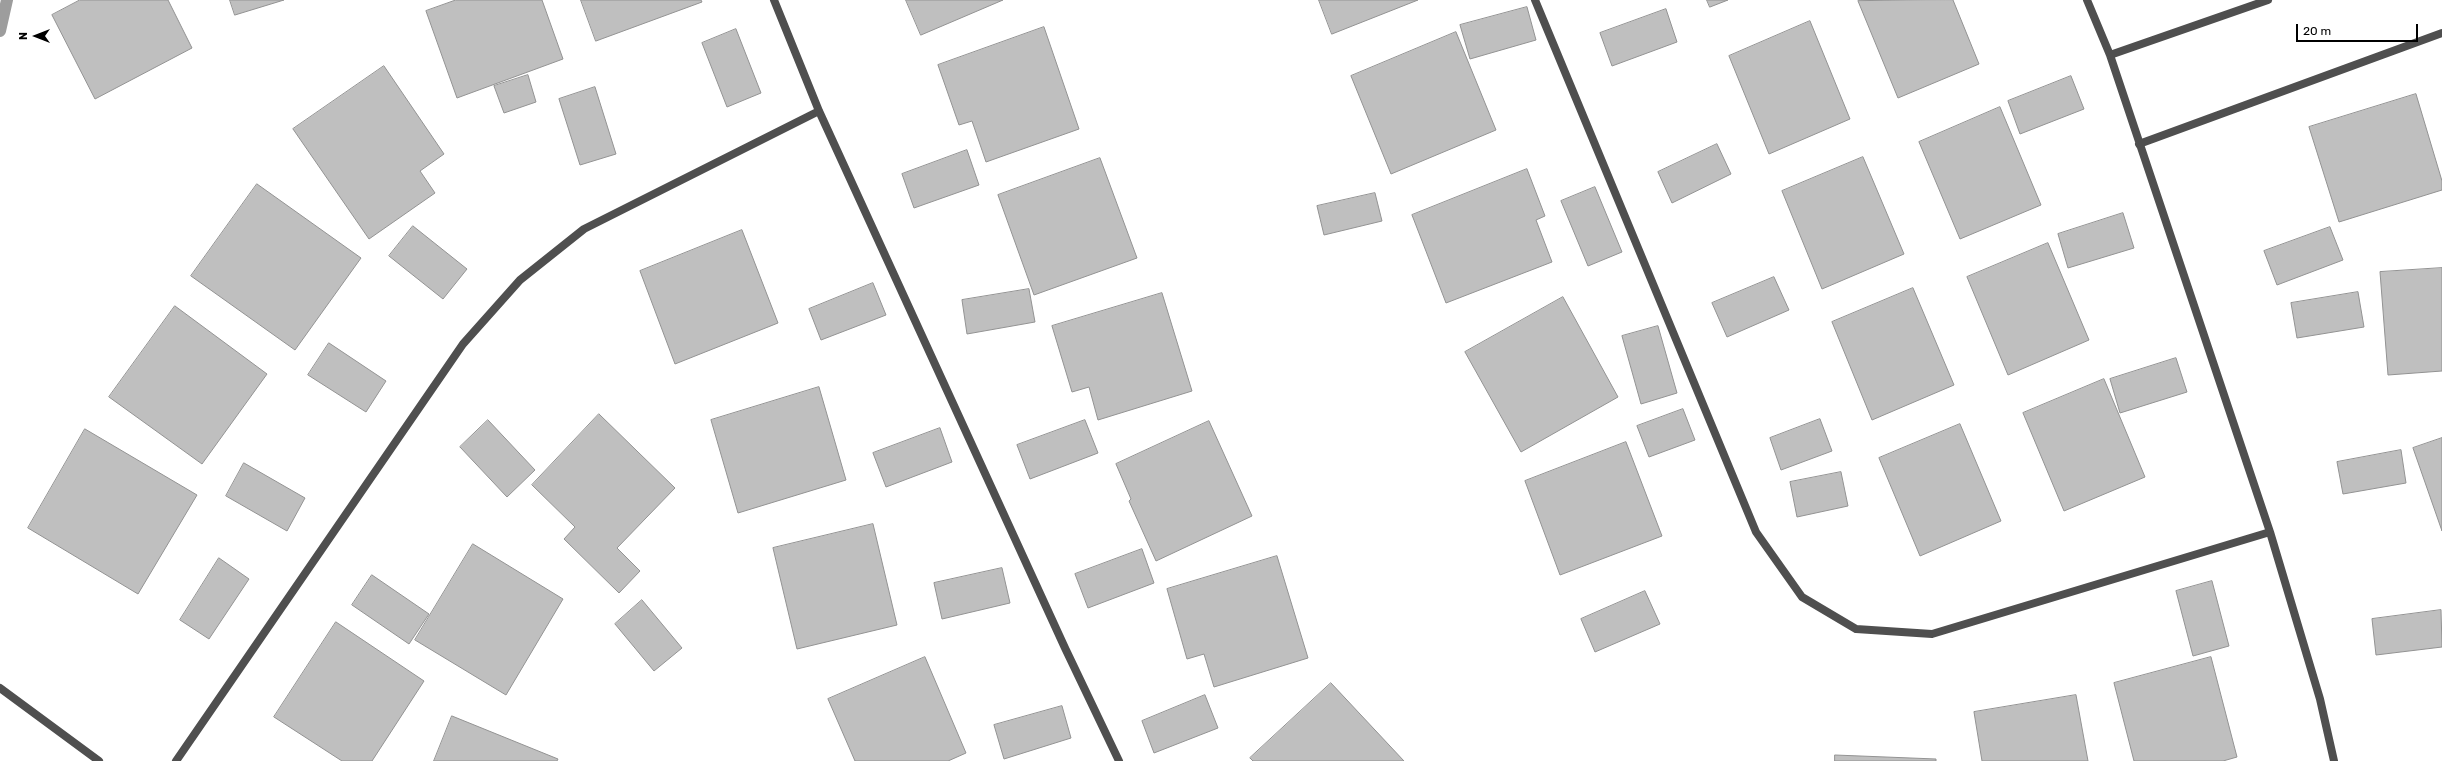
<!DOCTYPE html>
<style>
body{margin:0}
#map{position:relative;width:2442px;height:761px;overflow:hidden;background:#fff;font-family:Rubik,sans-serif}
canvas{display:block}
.north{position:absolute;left:16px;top:16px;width:40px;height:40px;-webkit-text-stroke:3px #fff;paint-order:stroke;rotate:270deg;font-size:11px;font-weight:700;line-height:16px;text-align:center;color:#000}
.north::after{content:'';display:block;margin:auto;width:14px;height:18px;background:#000;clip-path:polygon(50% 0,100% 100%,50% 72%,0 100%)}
.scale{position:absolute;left:2296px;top:24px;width:122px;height:18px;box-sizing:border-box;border:2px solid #000;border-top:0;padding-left:5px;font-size:12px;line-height:14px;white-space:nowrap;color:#000;-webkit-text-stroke:3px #fff;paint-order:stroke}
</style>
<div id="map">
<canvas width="2442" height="761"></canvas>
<div class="north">N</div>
<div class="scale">20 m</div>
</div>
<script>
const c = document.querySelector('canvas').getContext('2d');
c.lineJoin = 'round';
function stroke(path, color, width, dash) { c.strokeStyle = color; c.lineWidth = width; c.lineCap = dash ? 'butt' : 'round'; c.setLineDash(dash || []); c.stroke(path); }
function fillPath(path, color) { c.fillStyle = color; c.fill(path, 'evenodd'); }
const stream = new Path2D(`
 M0,31l7,-31`);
const building = new Path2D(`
 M80,0h88l24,48 -97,51 -43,-84z
 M230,0h54l-49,15z
 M456,0h86l21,59 -106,39 -31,-87z
 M581,0h120l1,2 -106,39z
 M906,0h97l-82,35z
 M1319,0h99l-86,34z
 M1707,0h21l-18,7z
 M1953,0l26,64 -81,34 -40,-97z
 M1527,7l9,33 -66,19 -10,-34z
 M1666,9l11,33 -65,24 -12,-33z
 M1810,21l40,98 -81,35 -40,-98z
 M1044,27l35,102 -93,33 -14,-41 -13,4 -21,-60z
 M736,29l25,64 -34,14 -25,-64z
 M1456,32l40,98 -105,44 -40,-98z
 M384,66l60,88 -24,17 15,22 -66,46 -76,-110z
 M528,75l8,27 -32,11 -10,-27z
 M2071,76l13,33 -64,25 -12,-33z
 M595,87l21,67 -36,11 -21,-66z
 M2416,94l26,87v9l-103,32 -30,-95z
 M2000,107l41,98 -81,34 -41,-97z
 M1717,144l14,30 -59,29 -14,-31z
 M967,150l12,35 -65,23 -12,-34z
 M1863,157l41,97 -82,35 -40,-98z
 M1100,158l37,100 -103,37 -36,-100z
 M1527,169l18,47 -9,4 16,42 -106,41 -34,-88z
 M257,184l104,74 -66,92 -104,-74z
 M1595,187l27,65 -34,14 -27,-65z
 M1375,193l7,28 -58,14 -7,-29z
 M2123,213l11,35 -66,20 -10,-34z
 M413,226l54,43 -24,30 -54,-43z
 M2330,227l13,33 -66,25 -13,-34z
 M742,230l36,93 -103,41 -35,-93z
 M2048,243l41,97 -81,35 -41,-98z
 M2442,268v103l-54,4 -8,-103z
 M1774,277l15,33 -62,27 -15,-34z
 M873,283l13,32 -65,25 -12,-31z
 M1913,288l41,97 -82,35 -40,-98z
 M1029,289l6,33 -68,12 -5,-34z
 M2358,292l6,35 -67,11 -6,-35z
 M1162,293l30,98 -94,29 -9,-33 -17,5 -20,-66z
 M1563,297l55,100 -97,55 -56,-100z
 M175,306l92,68 -65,90 -93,-67z
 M1658,326l19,67 -36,11 -19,-68z
 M329,343l57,38 -20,31 -58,-37z
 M2176,358l11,34 -67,21 -10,-34z
 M2104,379l41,98 -81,34 -41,-98z
 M819,387l27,93 -108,33 -27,-93z
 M1683,409l12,31 -46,17 -12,-31z
 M599,414l76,74 -58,60 23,23 -21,22 -55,-54 11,-12 -43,-42z
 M1820,419l12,32 -51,19 -11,-32z
 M488,420l47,50 -28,27 -47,-50z
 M1085,420l13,33 -68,26 -13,-34z
 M1209,421l43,95 -96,45 -27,-60 2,-2 -15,-35z
 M1960,424l41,97 -81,35 -41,-98z
 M940,428l12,34 -66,25 -13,-34z
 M85,429l112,66 -59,99 -110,-66z
 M2442,438v93l-29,-83z
 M1626,442l36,94 -102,39 -35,-94z
 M2401,450l5,33 -63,11 -6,-32z
 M244,463l61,35 -18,33 -61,-35z
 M1841,472l7,34 -51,11 -7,-35z
 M873,524l24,101 -100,24 -24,-101z
 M473,544l90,55 -57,96 -91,-55z
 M1142,549l12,34 -66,25 -13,-34z
 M1277,556l31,102 -94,29 -10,-33 -17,5 -20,-70z
 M219,558l30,21 -40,60 -29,-19z
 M1002,568l8,35 -68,16 -8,-36z
 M372,575l57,39 -20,30 -57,-39z
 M2212,581l17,65 -36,10 -17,-65z
 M1645,591l15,33 -65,28 -14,-33z
 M642,600l40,48 -28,23 -39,-47z
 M2441,610l1,37 -66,8 -4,-36z
 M336,622l88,59 -52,80h-30l-68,-44z
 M925,657l41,96 -18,8h-93l-27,-62z
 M2211,657l26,100 -14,4h-89l-20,-78z
 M1331,683l73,78h-151l-3,-3z
 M1205,695l13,33 -64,25 -12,-32z
 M2076,695l12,66h-106l-8,-49z
 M1062,706l9,32 -67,21 -10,-34z
 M452,716l106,43 -1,2h-123z
 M1835,755l101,4v2h-101z`);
const minor = new Path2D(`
 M774,0l45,111 246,537 54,113
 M1535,0l221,532 46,65 54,32 76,5 338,-102
 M2087,0l23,55 160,477 50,167 14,62
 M2110,55l158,-55
 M2139,144l303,-111
 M0,688l99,73
 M176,761l287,-417 57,-64 64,-51 235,-118`);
stroke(stream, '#9d9d9d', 12);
fillPath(building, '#bfbfbf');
stroke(building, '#939393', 1);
stroke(minor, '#4f4f4f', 8);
</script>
